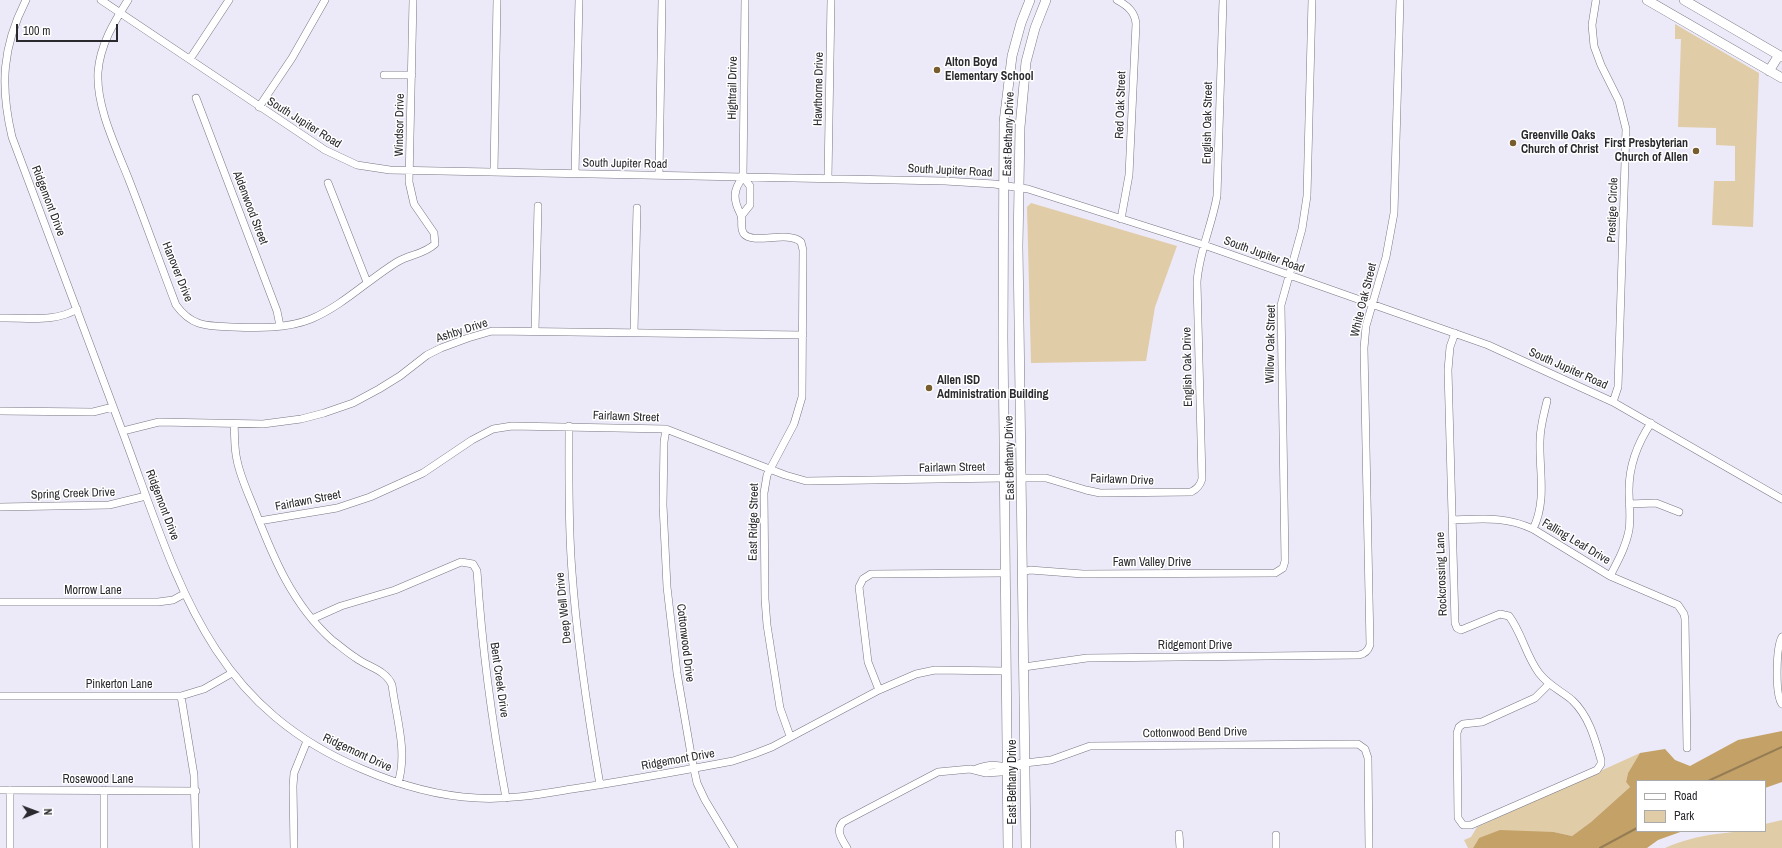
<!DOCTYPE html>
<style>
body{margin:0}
#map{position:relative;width:1782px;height:848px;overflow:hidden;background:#eceaf8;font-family:"Archivo Narrow",sans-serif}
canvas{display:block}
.legend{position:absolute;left:1636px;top:780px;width:130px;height:52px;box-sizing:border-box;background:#fff;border:1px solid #aaa9ab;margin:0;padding:5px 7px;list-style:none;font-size:12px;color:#2a292e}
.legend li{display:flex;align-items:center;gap:8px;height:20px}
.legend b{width:20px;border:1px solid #aaa9ab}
.north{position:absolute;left:16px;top:792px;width:40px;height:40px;-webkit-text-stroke:3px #fff;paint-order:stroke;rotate:89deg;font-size:11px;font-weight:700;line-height:16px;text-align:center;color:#2a292e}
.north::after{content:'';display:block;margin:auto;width:14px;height:18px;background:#2a292e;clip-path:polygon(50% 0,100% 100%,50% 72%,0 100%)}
.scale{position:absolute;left:16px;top:24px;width:102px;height:18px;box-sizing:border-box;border:2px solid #2a292e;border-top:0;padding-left:5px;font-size:12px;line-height:14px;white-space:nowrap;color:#2a292e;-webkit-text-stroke:3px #fff;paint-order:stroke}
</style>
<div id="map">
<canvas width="1782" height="848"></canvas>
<ul class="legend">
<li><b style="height:5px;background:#fff"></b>Road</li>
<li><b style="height:11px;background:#e1cca8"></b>Park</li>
</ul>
<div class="north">N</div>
<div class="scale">100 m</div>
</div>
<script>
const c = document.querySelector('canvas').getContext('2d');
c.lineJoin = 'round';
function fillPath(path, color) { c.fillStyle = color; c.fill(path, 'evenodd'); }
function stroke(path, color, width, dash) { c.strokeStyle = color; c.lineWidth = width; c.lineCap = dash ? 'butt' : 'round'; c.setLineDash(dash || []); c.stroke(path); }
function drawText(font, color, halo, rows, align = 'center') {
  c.font = font + ' "Archivo Narrow",sans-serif'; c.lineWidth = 3; c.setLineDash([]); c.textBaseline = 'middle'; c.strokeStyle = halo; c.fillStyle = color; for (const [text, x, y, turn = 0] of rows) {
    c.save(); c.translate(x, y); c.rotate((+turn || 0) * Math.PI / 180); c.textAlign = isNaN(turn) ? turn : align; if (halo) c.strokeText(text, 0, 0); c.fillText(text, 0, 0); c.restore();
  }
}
const green = new Path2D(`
 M1675,24l84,49 -6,154 -41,-2 2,-44h21v-35l-19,-1v-17l-38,-1 3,-88h-6z
 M1031,203l146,43 -22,61 -9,54 -115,2 -4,-156z
 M1640,753l-12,20 -2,9 4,5 -39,35 -19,14 -18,-4 -75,6 -6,10h-5l-4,-8 7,-3 6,-10z
 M1782,820v28h-117c31,-14 67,-17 100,-17v-7z`);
const forest = new Path2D(`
 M1782,731v51l-17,6v-7h-128v50h46l-25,9 -11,8h-174l6,-10 21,-8 54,2 18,4 19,-14 39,-35 -4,-5 2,-9 12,-20 25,-4 10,11 15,6 48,-26z`);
const stream = new Path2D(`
 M1708,781l74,-34
 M1600,848l37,-20`);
const minor = new Path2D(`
 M26,0c-24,47 -26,86 -14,137 37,98 74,197 111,296 54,144 83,271 239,336 37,16 75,27 115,29 32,2 64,-4 95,-9 54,-8 108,-18 161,-28l21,-7 18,-7 107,-57 37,-16 19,-4 71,1
 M101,0l224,150 32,15 33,5 555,11 49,3 34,5 176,56 284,100 125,57 169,97
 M128,0c-14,22 -28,45 -30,72 -2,35 18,75 31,108 16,41 31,83 47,125 16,22 31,21 56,22 26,1 54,2 79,-8 31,-13 57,-39 86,-57 13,-8 26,-7 38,-18l-1,-11 -20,-29 -5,-22 4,-182
 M745,0l-2,177c-10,13 -10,22 -3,36 4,6 -1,15 4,21 10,11 44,-4 57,8l2,8 -1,147 -8,27 -27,51 -3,18 1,106 2,26 13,83 10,28
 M1117,0c11,6 18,12 19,24l-7,151 -8,44
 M1596,0l-4,25 2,21 7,19 18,36 7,28 -8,258 -5,15
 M190,59l39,-59
 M384,75h28
 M196,98l81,213 3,15
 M259,107l33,-49 33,-58
 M494,172l3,-172
 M575,174l4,-174
 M659,175l3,-175
 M828,178l3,-178
 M328,183l39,99
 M742,215l8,-10v-19l-7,-9
 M0,318c25,-1 55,5 77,-9
 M535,331l3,-125
 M634,332l3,-124
 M1455,333l-5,14 -2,23 7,253 2,5 4,2 39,-16 9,2c13,17 17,40 30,57 10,13 21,17 33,27 17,16 23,39 29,60v4l-4,6 -126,55h-8l-5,-7 -1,-85 2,-6 4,-3 19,-2 53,-24 13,-13
 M0,411l93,1 20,-5
 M234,424c1,12 0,24 3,36 3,16 11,33 17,48 19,49 38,96 78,132 8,6 16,13 24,18 12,9 30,12 36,27 4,32 16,67 6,98
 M569,426c0,49 -1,97 3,146 5,71 16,143 28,213
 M666,429l-2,13 -1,63 4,82 10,86 15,87 5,23 8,17 29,48
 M123,431l36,-9 104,2 38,-5 23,-6 29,-10 26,-14 21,-13 27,-21 14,-7 27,-10 24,-7 311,4
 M1022,478h24l40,12 14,3 91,-1c6,-3 9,-6 11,-13l-5,-197c2,-30 15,-57 20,-86l6,-196
 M1629,504l27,-1 23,9
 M0,507l109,-2 37,-9
 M1452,520c31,-1 52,-4 81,9l77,47 68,29 6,9 1,5 2,129
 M259,521l78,-13 33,-11 53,-24 49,-33 21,-11 19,-3 154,3 119,46 21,6 198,-3
 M1533,529c14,-28 6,-58 7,-88 0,-14 4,-27 7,-40
 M1023,572l7,-2 53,4 192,-1 8,-5 2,-7 -4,-256 21,-76 5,-33 5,-196
 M1610,576c8,-15 16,-30 19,-46 2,-13 0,-27 0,-40 0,-25 8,-46 22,-67
 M0,602h158l15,-2 11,-6
 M312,619l29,-13 54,-16 66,-28 12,2 4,7c5,76 15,152 29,227
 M1782,637c-6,10 -7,58 0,67
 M1024,667l63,-9 272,-3c6,-1 9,-4 11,-10l-6,-297 2,-22 20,-69 8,-44 6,-213
 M879,690l-11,-28 -9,-75 4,-8 8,-5 134,-1
 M0,696h181l23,-7 28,-16
 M181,696l13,79 2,73
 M1025,763l26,-3 39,-14 268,-2 7,5 3,9 1,90
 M0,790l196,1
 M10,790v58
 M1179,834l1,14
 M1276,835v13
 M104,848v-58
 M294,848l-1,-62 1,-13 13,-32
 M847,848c-5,-9 -12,-17 -4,-26l95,-50 32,-3 16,4 15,-1 6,-4c-11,-5 -21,-3 -31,1`);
const major = new Path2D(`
 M1647,0l135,78
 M1684,0l98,57
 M1769,71l10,-16
 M1007,768l18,-5
 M1008,848l-5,-511 1,-215 8,-66 9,-33 9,-23
 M1026,848l-8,-602 2,-119 6,-65 9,-34 11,-28`);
const markers = [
 [937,70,4,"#775d2e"],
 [1513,143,4,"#775d2e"],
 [1696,151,4,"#775d2e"],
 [929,388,4,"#775d2e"]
];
const poiNames = [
 ["Alton Boyd",945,63],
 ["Elementary School",945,77],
 ["Greenville Oaks",1521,136],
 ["Church of Christ",1521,150],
 ["First Presbyterian",1688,144,"right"],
 ["Church of Allen",1688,158,"right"],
 ["Allen ISD",937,381],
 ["Administration Building",937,395]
];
const streetNames = [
 ["Hightrail Drive",733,88,-89],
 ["Hawthorne Drive",819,89,-89],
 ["Red Oak Street",1121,105,-88],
 ["South Jupiter Road",304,123,32],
 ["English Oak Street",1208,123,-89],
 ["Windsor Drive",400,125,-89],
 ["East Bethany Drive",1009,134,-88],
 ["South Jupiter Road",625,164,1],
 ["South Jupiter Road",950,171,3],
 ["Ridgemont Drive",48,201,69],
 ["Aldenwood Street",250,208,69],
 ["Prestige Circle",1613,210,-88],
 ["South Jupiter Road",1264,255,20],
 ["Hanover Drive",177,272,68],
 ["White Oak Street",1364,300,-76],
 ["Ashby Drive",462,331,-18],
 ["Willow Oak Street",1271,344,-89],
 ["English Oak Drive",1188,367,-91],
 ["South Jupiter Road",1568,369,24],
 ["Fairlawn Street",626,417,2],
 ["East Bethany Drive",1010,458,-91],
 ["Fairlawn Street",952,468,-1],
 ["Fairlawn Drive",1122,480,2],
 ["Spring Creek Drive",73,494,-2],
 ["Fairlawn Street",308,501,-11],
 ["Ridgemont Drive",162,505,69],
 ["East Ridge Street",754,522,-89],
 ["Falling Leaf Drive",1576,542,31],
 ["Fawn Valley Drive",1152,563],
 ["Rockcrossing Lane",1442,574,-92],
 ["Morrow Lane",93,591],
 ["Deep Well Drive",564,608,-96],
 ["Cottonwood Drive",685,643,83],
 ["Ridgemont Drive",1195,646],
 ["Bent Creek Drive",499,680,82],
 ["Pinkerton Lane",119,685],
 ["Cottonwood Bend Drive",1195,733,-1],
 ["Ridgemont Drive",357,753,25],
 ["Ridgemont Drive",678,760,-10],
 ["Rosewood Lane",98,780],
 ["East Bethany Drive",1013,782,-90]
];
fillPath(green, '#e1cca8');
fillPath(forest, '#c4a167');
stroke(stream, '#947c54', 2);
stroke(minor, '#787682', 8);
stroke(major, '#787682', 10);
stroke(minor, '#fff', 7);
stroke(major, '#fff', 9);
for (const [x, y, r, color] of markers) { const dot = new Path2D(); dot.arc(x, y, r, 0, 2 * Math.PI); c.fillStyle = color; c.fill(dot); stroke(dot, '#fff', 1.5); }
drawText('bold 12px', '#2a292e', '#fff', poiNames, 'left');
drawText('12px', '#2a292e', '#fff', streetNames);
</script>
